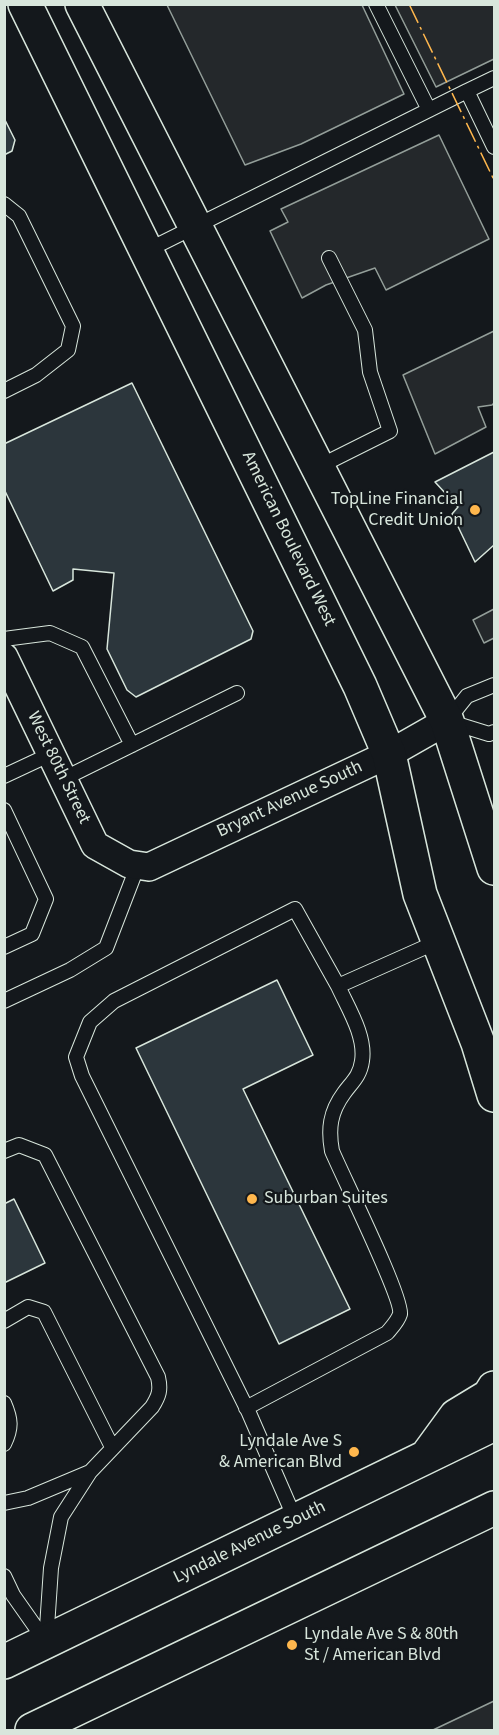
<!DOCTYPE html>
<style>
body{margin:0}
#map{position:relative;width:499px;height:1735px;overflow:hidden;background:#14181c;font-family:"Source Sans 3",sans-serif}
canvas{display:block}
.frame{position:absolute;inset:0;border:6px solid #d8e6dc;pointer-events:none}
</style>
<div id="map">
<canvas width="499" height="1735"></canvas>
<div class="frame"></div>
</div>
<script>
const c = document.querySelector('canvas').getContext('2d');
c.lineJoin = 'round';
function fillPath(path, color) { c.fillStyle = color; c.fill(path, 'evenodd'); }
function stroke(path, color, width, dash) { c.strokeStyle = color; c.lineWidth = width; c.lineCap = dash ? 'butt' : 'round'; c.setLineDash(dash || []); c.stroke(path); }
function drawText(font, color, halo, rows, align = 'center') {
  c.font = font + ' "Source Sans 3",sans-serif'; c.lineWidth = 4.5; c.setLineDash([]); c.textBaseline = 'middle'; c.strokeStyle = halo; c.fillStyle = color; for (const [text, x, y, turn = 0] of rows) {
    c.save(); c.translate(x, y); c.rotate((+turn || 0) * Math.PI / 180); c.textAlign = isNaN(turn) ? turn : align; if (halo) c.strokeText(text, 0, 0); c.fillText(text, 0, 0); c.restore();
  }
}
const parking = new Path2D(`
 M167,5h195l42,89 -103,50 -56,21z
 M395,5h99v54l-58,28z
 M439,135l50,104 -103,51 -11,-22 -49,17 -24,13 -32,-67 18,-9 -7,-13z
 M494,331v72l-2,2 -14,2 8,20 -51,27 -32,-79z
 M494,609v29l-10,5 -11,-23z
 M494,1701v29h-61z`);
const building = new Path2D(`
 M4,118l11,22 -3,11 -8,4z
 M132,383l121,248 -2,8 -115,58 -9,-7 -20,-41 7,-76 -41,-4v11l-20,11 -49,-102v-45z
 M494,452v93l-19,17 -23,-48 6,-7 -23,-25z
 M277,980l36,75 -70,34 107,220 -71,35 -143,-296z
 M14,1199l31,64 -41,20v-79z`);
const lane = new Path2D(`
 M376,4l53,106
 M467,91l27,-13
 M4,204l15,12 54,110 -5,24 -32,25 -32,16
 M146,251l321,-160 27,56
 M318,467l72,-36 -20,-59 -5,-42 -36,-72
 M4,639l46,-6 32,14 50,98
 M494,685l-27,11 -20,25 42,13 5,-2
 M4,776l47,-22
 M63,779l174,-86
 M4,810l42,89 -14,35 -28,13
 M4,1001l66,-31 36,-22 32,-83
 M4,1151l15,-6 26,10 113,222c3,13 1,19 -6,30l-62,65 -29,45 -10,51 -5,74 -33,-47 -9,-19
 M4,1321l24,-14 16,5 68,135
 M4,1403c7,16 8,25 0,41
 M246,1408l141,-75c5,-6 11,-12 13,-19 3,-16 -58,-139 -68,-163 -4,-22 -2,-39 12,-58 8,-11 16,-17 18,-32 4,-25 -14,-53 -24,-75
 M4,1503l24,-5 62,-26
 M296,1521l-47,-108 -167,-337 -6,-19 14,-35 24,-21 181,-92 43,77 101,-45`);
const street = new Path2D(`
 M4,657l91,188 34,19 20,3 240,-113 58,-33`);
const secondary = new Path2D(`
 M25,4l335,682 29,68 31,140 58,149 16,52
 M82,4l365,717 47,147
 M429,1453l27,-37 33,-20 5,-8
 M4,1662l490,-238
 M32,1730l462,-222`);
const power = new Path2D(`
 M409,4l85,176`);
const markers = [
 [475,510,6,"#ffb74d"],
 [252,1199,6,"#ffb74d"],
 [354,1452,6,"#ffb74d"],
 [292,1645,6,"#ffb74d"]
];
const poiNames = [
 ["TopLine Financial",463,500],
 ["Credit Union",463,521],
 ["Suburban Suites",264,1199,"left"],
 ["Lyndale Ave S",342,1442],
 ["& American Blvd",342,1463],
 ["Lyndale Ave S & 80th",304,1635,"left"],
 ["St / American Blvd",304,1656,"left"]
];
const streetNames = [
 ["American Boulevard West",288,539,64],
 ["West 80th Street",58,768,64],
 ["Bryant Avenue South",290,800,-25],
 ["Lyndale Avenue South",250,1543,-26]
];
fillPath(parking, '#24282b');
stroke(parking, '#939e99', 1.5);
fillPath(building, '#2c363c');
stroke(building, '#d8e6dc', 1.5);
stroke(lane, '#d8e6dc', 16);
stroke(street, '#d8e6dc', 30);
stroke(secondary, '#d8e6dc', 36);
stroke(lane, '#14181c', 14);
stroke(street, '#14181c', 27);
stroke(secondary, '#14181c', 33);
stroke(power, '#ffb74d', 1.5, [21, 4.5, 3, 4.5]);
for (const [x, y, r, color] of markers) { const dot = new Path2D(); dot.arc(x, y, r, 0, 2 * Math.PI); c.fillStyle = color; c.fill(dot); stroke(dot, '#14181c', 2); }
drawText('18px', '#d8e6dc', '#14181c', poiNames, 'right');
drawText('18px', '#d8e6dc', '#14181c', streetNames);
</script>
